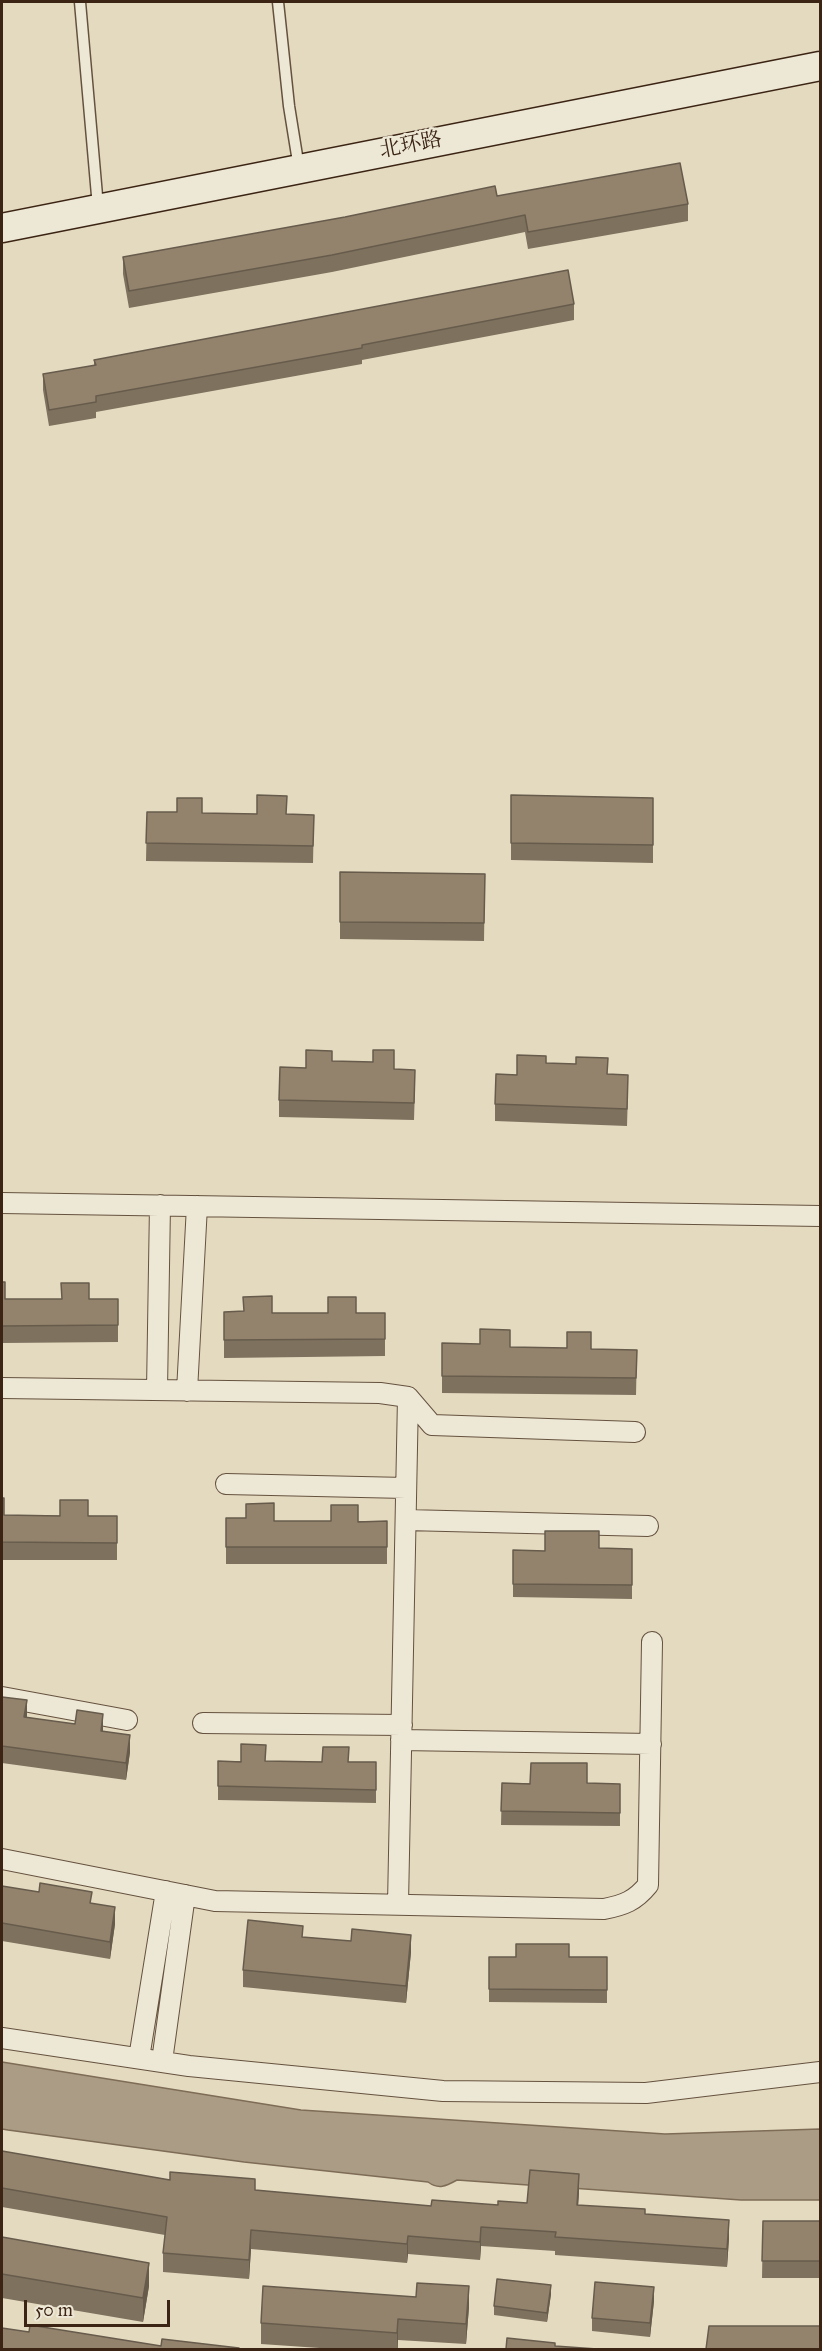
<!DOCTYPE html>
<meta charset="utf-8">
<style>
body{margin:0}
#map{position:relative;width:822px;height:2351px;overflow:hidden;background:#e4dac0;font-family:"IM FELL Great Primer",serif}
canvas{display:block}
.frame{position:absolute;inset:0;border:3px solid #3b2413;pointer-events:none}
.scale{position:absolute;left:24px;top:2300px;width:146px;height:27px;box-sizing:border-box;border:3px solid #3b2413;border-top:0;padding-left:8px;font-size:18px;line-height:21px;white-space:nowrap;color:#3b2413;-webkit-text-stroke:4px #ede7d6;paint-order:stroke}
</style>
<div id="map">
<canvas width="822" height="2351"></canvas>
<div class="frame"></div>
<div class="scale">50 m</div>
</div>
<script>
const c = document.querySelector('canvas').getContext('2d');
c.lineJoin = 'round';
function fillPath(path, color) { c.fillStyle = color; c.fill(path, 'evenodd'); }
function stroke(path, color, width, dash) { c.strokeStyle = color; c.lineWidth = width; c.lineCap = dash ? 'butt' : 'round'; c.setLineDash(dash || []); c.stroke(path); }
function drawText(font, color, halo, rows, align = 'center') {
  c.font = font + ' "IM FELL Great Primer","Noto Serif SC",serif'; c.lineWidth = 5; c.setLineDash([]); c.textBaseline = 'middle'; c.strokeStyle = halo; c.fillStyle = color; for (const [text, x, y, turn = 0] of rows) {
    c.save(); c.translate(x, y); c.rotate((+turn || 0) * Math.PI / 180); c.textAlign = isNaN(turn) ? turn : align; if (halo) c.strokeText(text, 0, 0); c.fillText(text, 0, 0); c.restore();
  }
}
const water = new Path2D(`
 M2,2062l299,48 364,24 155,-5v71h-79l-284,-20c-11,6 -18,10 -29,2l-184,-20 -236,-32 -6,-1z`);
const service = new Path2D(`
 M80,2l18,205
 M278,2l11,104 10,62`);
const minor = new Path2D(`
 M2,1203l818,13
 M2,1388l378,5 28,4 24,28 203,7
 M157,1390l3,-185
 M187,1391l10,-185
 M226,1484l180,4
 M406,1520l242,6
 M2,1697l125,23
 M203,1723l199,2
 M401,1740l250,4
 M2,1859l213,42 389,8c20,-4 31,-8 44,-24l4,-243
 M398,1904l10,-507
 M2,2038l187,28 254,25 203,2 174,-21
 M139,2058l27,-167
 M162,2061l23,-166`);
const secondary = new Path2D(`
 M2,228l818,-162`);
const wall = new Path2D(`
 M497,196l191,8v17l-160,28 -3,-17 -193,40 -203,36 -6,-34v-17z
 M574,304v16l-212,40v4l-266,48v6l-47,8 -6,-36v-16l51,-8v-6z
 M511,795l142,3v65l-142,-3z
 M147,812l167,3 -1,48 -167,-2z
 M340,872l145,2 -1,67 -144,-2z
 M332,1061l62,8 21,18 -1,33 -135,-3v-17l27,-32z
 M546,1063l62,11 20,18 -1,34 -132,-5v-17z
 M2,1282l3,17h113v43l-116,1z
 M224,1312l48,1h113v43l-161,2z
 M442,1343l38,1 30,3 127,3 -1,45 -194,-2z
 M2,1498l2,17 113,1v44h-115z
 M226,1518l48,3h113v43h-161z
 M599,1549h33v50l-119,-2v-47l32,1z
 M2,1697l25,20 76,14 27,21 -4,28 -124,-17z
 M218,1761l158,1v41l-158,-3z
 M502,1783l118,1v42l-119,-1z
 M2,1886l90,17 23,21 -5,35 -108,-18z
 M303,1937l48,4 60,11 -5,51 -163,-16v-17z
 M489,1957h118v46l-118,-1z
 M2,2151l168,29 85,10 176,16 67,-1 29,-2 52,-11 -1,13 67,9 84,24 -2,29 -172,-12v-4l-74,-5 -1,14 -72,-6 -1,9 -156,-14 -2,30 -86,-7v-19l2,-18 -163,-28z
 M763,2221h57v57h-58z
 M2,2237l147,49 -6,36 -141,-24z
 M551,2294l-4,28 -53,-7v-9z
 M654,2301l-4,36 -58,-6v-13z
 M469,2307l-3,37 -68,-4v9h-64l-73,-5v-21z`);
const shadedWall = new Path2D(`
 M27,1700v17h-3z
 M103,1714v17h-2z
 M130,1735v17l-4,28v-17z
 M115,1907v17l-5,35v-17z
 M411,1935v17l-5,51v-17z
 M579,2174v18l-2,32v-19z
 M729,2220v18l-2,29v-18z
 M481,2227v19l-1,14v-18z
 M251,2230v19l-2,30v-19z
 M408,2236v18l-1,9v-19z
 M149,2263v23l-6,36v-24z
 M551,2285v9l-4,28v-9z
 M469,2286v21l-3,37v-20z
 M654,2287v14l-4,36v-14z
 M398,2319v21l-1,9v-16z`);
const building = new Path2D(`
 M680,163l8,41 -160,28 -3,-17 -193,40 -203,36 -6,-34 222,-40 150,-31 2,10z
 M568,270l6,34 -212,41v3l-266,48v6l-47,8 -6,-36 53,-9 -2,-5z
 M257,795l30,1 -1,18 28,1 -1,31 -167,-3 1,-31h30v-14h25v15l55,1z
 M511,795l142,3v47l-142,-2z
 M340,872l145,2 -1,49 -144,-1z
 M306,1050l26,1v10l41,1v-12h21v19l21,1 -1,33 -135,-3 1,-33 26,1z
 M517,1055l29,1v7l30,1v-7l32,1 -1,16 21,1 -1,34 -132,-5 1,-30 21,1z
 M2,1282h3v17h57l-1,-16h28v16h29v26l-116,1z
 M272,1296v17h56v-16h28v16h29v26l-161,1v-28l20,-1 -1,-14z
 M480,1329l30,1v17l57,1v-16h24v17l46,1 -1,28 -194,-2v-33l38,1z
 M2,1498h2v17l56,1v-16h28v16h29v27l-115,-1z
 M274,1503v18h57v-16h27v17l29,-1v26h-161v-29h20v-14z
 M545,1531h54v17l33,1v36l-119,-1v-34l32,1z
 M2,1697l25,3 -3,17 51,7 2,-14 26,4 -2,17 29,4 -4,28 -124,-17z
 M241,1744l25,1 -1,16 57,1 1,-15h26l-1,15h28v28l-158,-4v-25l23,1z
 M531,1763h56v20l33,1v29l-119,-2 1,-28 28,1z
 M40,1883l52,9 -2,11 25,4 -5,35 -108,-19v-37l37,6z
 M248,1920l55,6 -1,11 49,4 1,-12 59,6 -5,51 -163,-16z
 M516,1944h53v13h38v33l-118,-1v-32h27z
 M2,2151l168,29v-8l85,7v11l176,16 1,-6 66,5v-4l29,2 3,-33 49,4 -2,31 68,4v5l84,6 -2,29 -172,-12 1,-5 -75,-5 -1,15 -72,-6 -1,8 -156,-14 -2,30 -86,-7 4,-36 -165,-29z
 M763,2221h57v40h-58z
 M2,2237l147,26 -6,35 -141,-24z
 M497,2279l54,6 -4,28 -53,-7z
 M595,2282l59,5 -4,36 -58,-5z
 M417,2283l52,3 -3,38 -68,-5 -1,14 -136,-10 2,-37 153,11z
 M30,2325l131,21 1,-7 77,9v1h-237v-21l27,4z
 M709,2326h111v23h-114z
 M507,2338l48,5v3l42,3h-91z`);
const streetNames = [
 ["北环路",411,146,-11]
];
fillPath(water, '#ab9c85');
stroke(water, '#7e6c57', 1.5);
stroke(service, '#65523e', 13);
stroke(minor, '#65523e', 22);
stroke(secondary, '#3b2413', 31);
stroke(service, '#ede7d6', 10);
stroke(minor, '#ede7d6', 20);
stroke(secondary, '#ede7d6', 28);
fillPath(wall, '#7e715e');
fillPath(shadedWall, '#675c4c');
fillPath(building, '#93836d');
stroke(building, '#675c4c', 1.5);
drawText('21px', '#3b2413', '#ede7d6', streetNames);
</script>
